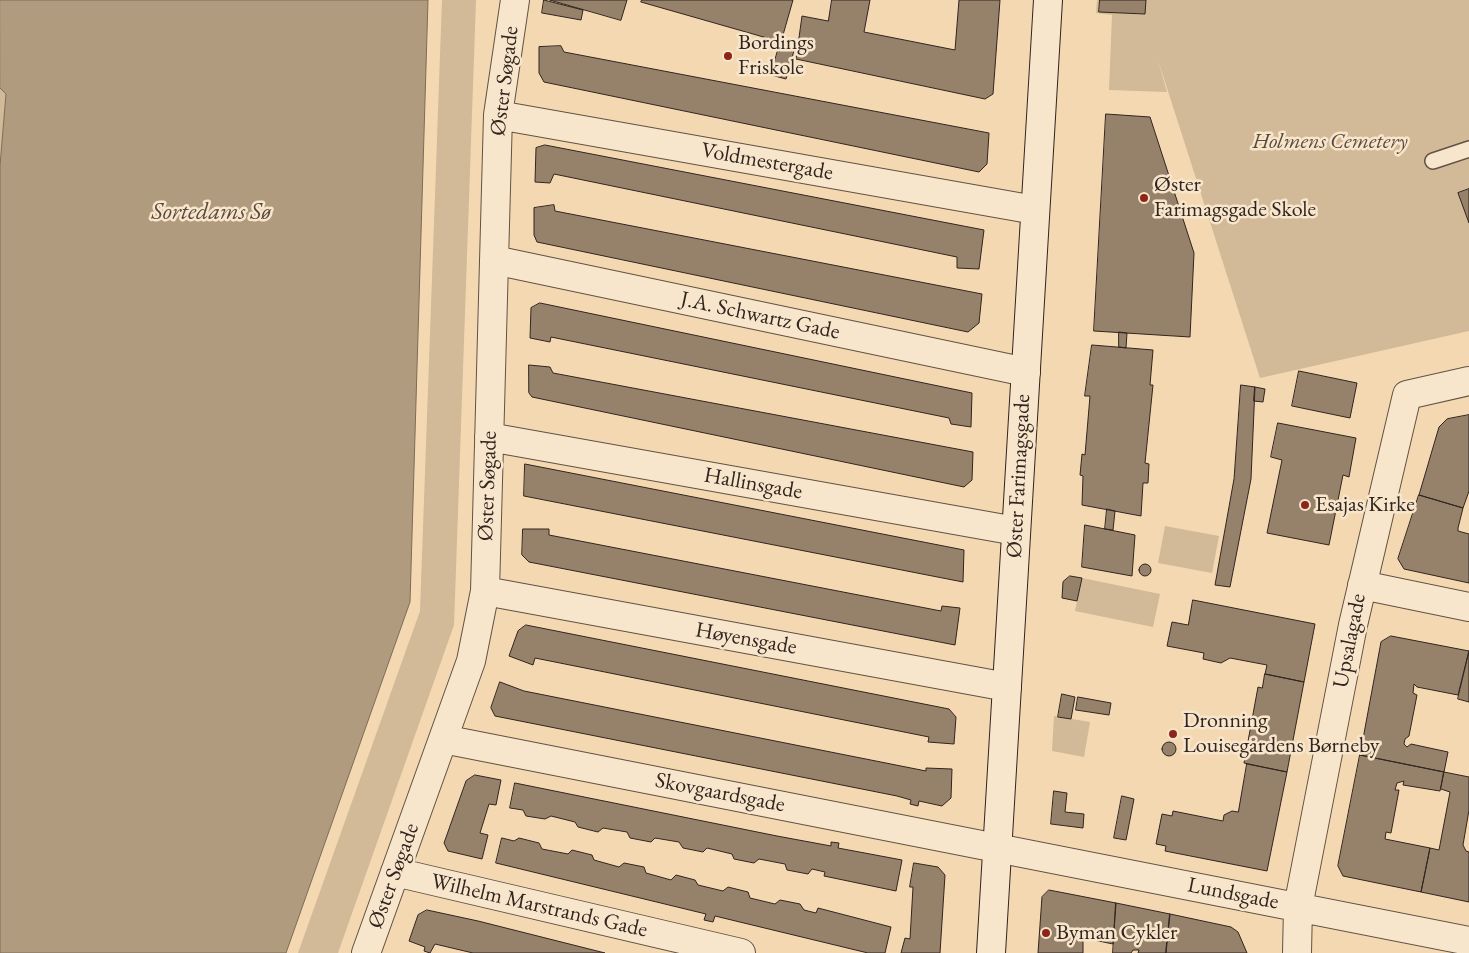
<!DOCTYPE html>
<meta charset="utf-8">
<style>
body{margin:0}
canvas{display:block;background:#f3d8b1}
</style>
<canvas width="1469" height="953"></canvas>
<script>
const c = document.querySelector('canvas').getContext('2d');
c.lineJoin = 'round';
function fillPath(path, color) { c.fillStyle = color; c.fill(path, 'evenodd'); }
function stroke(path, color, width, dash) { c.strokeStyle = color; c.lineWidth = width; c.lineCap = dash ? 'butt' : 'round'; c.setLineDash(dash || []); c.stroke(path); }
function drawText(font, color, halo, rows, align = 'center') {
  c.font = font + ' "EB Garamond",serif'; c.lineWidth = 5; c.setLineDash([]); c.textBaseline = 'middle'; c.strokeStyle = halo; c.fillStyle = color; for (const [text, x, y, turn = 0] of rows) {
    c.save(); c.translate(x, y); c.rotate((+turn || 0) * Math.PI / 180); c.textAlign = isNaN(turn) ? turn : align; if (halo) c.strokeText(text, 0, 0); c.fillText(text, 0, 0); c.restore();
  }
}
const green = new Path2D(`
 M442,0h34l-22,625 -116,328h-40l122,-342z
 M1097,0h372v331l-209,47 -102,-318 9,32 -58,-2 3,-75 -16,-2z
 M0,88l6,6 -6,72z
 M1165,526l54,10 -7,37 -54,-10z
 M1082,578l78,16 -7,33 -78,-16z
 M1054,716l36,6 -6,35 -32,-6z`);
const water = new Path2D(`
 M0,0h428l-18,602 -124,351h-286v-787l6,-72 -6,-6z`);
const building = new Path2D(`
 M544,0l39,10 -2,10 -39,-7z
 M550,0h77l-6,20z
 M642,0h151l-12,42 -140,-40z
 M832,0h38l-6,32 91,18 4,-50h41l-7,94 -8,5 -189,-40 6,-43 26,5z
 M1100,0h46l-1,14 -46,-2z
 M780,43l15,4 -9,32 -15,-4z
 M561,46l3,6 425,81 -2,31 -8,8 -435,-90 -5,-9v-26z
 M1106,114l44,3 44,136 -4,84 -96,-6z
 M545,145l439,85 -5,39 -22,-1v-11l-403,-83 -4,9 -15,-1 1,-34z
 M1469,189v34l-11,-30z
 M554,205l1,6 427,83 -3,29 -11,9 -431,-90 -3,-7v-27z
 M540,303l432,90 -1,34 -20,-3 -2,-6 -398,-81 -1,5 -20,-4 1,-30z
 M1119,332l8,1 -1,15 -7,-1z
 M1092,345l61,5 -3,35h3l-8,78 4,1 -1,19h-5l-2,33 -59,-11 1,-29 -3,-1 2,-21 3,1 5,-59h-5z
 M529,365l21,2 3,6 420,79 -1,28 -8,7 -432,-90 -3,-4z
 M1299,371l58,12 -7,35 -58,-12z
 M1241,385l14,2 -4,92 -21,108 -15,-2 19,-106z
 M1255,387l10,2 -2,13 -9,-1z
 M1469,415v76l-6,17 -44,-13 20,-68 8,-8z
 M1278,423l78,15 -7,39 -6,-2 -14,70 -62,-12 15,-73 -11,-3z
 M525,464l439,86 -1,32 -439,-86z
 M1419,495l44,13 -5,20v3l11,3v49l-65,-14 -6,-10z
 M1107,509l8,2 -2,19 -8,-1z
 M1085,525l50,10 -3,41 -50,-9z
 M523,529h26v6l392,76 1,-5 18,2 -5,37 -426,-83 -7,-7z
 M1139 570a6 6 0 1 1 12 0a6 6 0 1 1-12 0Z
 M1070,576l12,2 -5,23 -15,-3 1,-16z
 M1193,600l122,24 -11,58 -39,-8 2,-9 -37,-7 -9,5 -18,-4 1,-6 -37,-7 5,-24 16,3z
 M526,625l423,84 7,8 -2,27 -26,-2 1,-5 -394,-79 -2,7 -24,-9 9,-25z
 M1391,636l78,15 -11,44 -41,-8 -3,-3 -1,9 4,2 -8,41 -4,3 -1,5 3,3 4,-3 37,8 -4,20 -84,-17 21,-113z
 M1469,651v51l-11,-3z
 M1265,674l39,8 -17,90 -43,-9 14,-76 4,1z
 M500,682l24,9 402,80v-3l26,1 -1,29 -9,8 -23,-5 -1,5 -8,-2 1,-4 -14,-4 -402,-80 -4,-8z
 M1062,694l13,3 -4,22 -13,-2z
 M1078,697l33,6 -2,12 -33,-5z
 M1162 749a7 7 0 1 1 14 0a7 7 0 1 1-14 0Z
 M1360,755l84,17 -4,19 -37,-6 1,-4 -7,2 -2,7h4l-8,43 -5,-1 -1,7 45,9 -9,44 -78,-16 -5,-10z
 M1247,764l40,8 -20,99 -102,-20 1,-5 -10,-2 6,-30 10,2 1,-5 50,10 1,-6 8,-4 6,1z
 M1444,772l25,5v33l-6,35 3,6 3,1v50l-48,-10 9,-44 9,2 11,-58 -9,-3z
 M475,775l26,5 -5,25 -7,-1 -9,29 8,2 -6,24 -34,-8 -4,-8 22,-62z
 M515,783l262,53 54,10v-4l8,1 -1,5 64,12 -6,31 -72,-15 1,-4 -13,-3 -4,5 -21,-4 -2,-6 -26,-5 -5,4 -20,-4 -2,-5 -25,-6 -4,4 -20,-4 -4,-6 -24,-4 -4,4 -21,-4 -3,-6 -24,-4 -5,4 -20,-5 -3,-5 -24,-6 -6,3 -19,-3 -3,-6 -13,-2z
 M1054,791l13,2 -2,19 19,2 -1,14 -32,-4z
 M1122,796l12,3 -8,41 -12,-2z
 M502,838l12,3 5,-3 20,5 3,6 26,5 4,-4 20,5 2,5 25,7 5,-4 20,4 2,6 25,7 5,-5 19,5 3,5 25,6 5,-4 20,5 2,6 25,6 5,-4 20,4 4,6 12,3 2,-5 73,19 -6,26h-17l-153,-37 -2,6 -9,-2 2,-6 -210,-51z
 M914,863l24,4 7,8 -5,78h-39l4,-15 5,1 3,-52h-3z
 M1049,890l67,13 -3,41 -19,-4 -1,-7 -5,-1 -5,3v18h-45l4,-56z
 M1116,903l54,11 -4,39h-28l1,-3h-6l-2,3h-18z
 M427,910l51,11 127,32h-132l-38,-9 -5,9 -6,-2 1,-4 -16,-6 9,-26z
 M1170,914l61,13 7,5 9,21h-81z`);
const lane = new Path2D(`
 M1433,161l36,-12`);
const street = new Path2D(`
 M498,115l537,95
 M494,260l532,112
 M489,437l527,94
 M1362,585l107,22
 M485,591l522,96
 M443,739l1026,202
 M395,872l346,81
 M366,953l105,-292 14,-70 13,-476 17,-115
 M1297,953l1,-46 55,-282 54,-230 62,-14`);
const secondary = new Path2D(`
 M991,953l57,-953`);
const markers = [
 [728,56,5,"#8f2418"],
 [1144,198,5,"#8f2418"],
 [1305,505,5,"#8f2418"],
 [1173,734,5,"#8f2418"],
 [1046,933,5,"#8f2418"]
];
const poiNames = [
 ["Bordings",738,43],
 ["Friskole",738,68],
 ["Øster",1154,185],
 ["Farimagsgade Skole",1154,210],
 ["Esajas Kirke",1315,505],
 ["Dronning",1183,721],
 ["Louisegårdens Børneby",1183,746],
 ["Byman Cykler",1056,933]
];
const streetNames = [
 ["Øster Søgade",505,81,-83],
 ["Voldmestergade",767,162,10],
 ["J.A. Schwartz Gade",760,316,12],
 ["Øster Farimagsgade",1019,476,-87],
 ["Hallinsgade",753,484,10],
 ["Øster Søgade",488,486,-88],
 ["Høyensgade",746,639,10],
 ["Upsalagade",1350,641,-79],
 ["Skovgaardsgade",720,793,11],
 ["Øster Søgade",394,876,-70],
 ["Lundsgade",1233,894,11],
 ["Wilhelm Marstrands Gade",539,906,13]
];
const parkNames = [
 ["Holmens Cemetery",1330,142]
];
const waterNames = [
 ["Sortedams Sø",211,212]
];
fillPath(green, '#d2ba98');
fillPath(water, '#b19b7f');
stroke(water, '#7e6c59', 1);
fillPath(building, '#96826b');
stroke(building, '#32251f', 1);
stroke(lane, '#625244', 18);
stroke(street, '#625244', 30);
stroke(secondary, '#32251f', 30);
stroke(lane, '#f7e6cc', 15);
stroke(street, '#f7e6cc', 28);
stroke(secondary, '#f7e6cc', 28);
for (const [x, y, r, color] of markers) { const dot = new Path2D(); dot.arc(x, y, r, 0, 2 * Math.PI); c.fillStyle = color; c.fill(dot); stroke(dot, '#f7e6cc', 2); }
drawText('22px', '#32251f', '#f7e6cc', poiNames, 'left');
drawText('22px', '#32251f', '#f7e6cc', streetNames);
drawText('italic 22px', '#5a4a3d', '#f7e6cc', parkNames);
drawText('italic 24px', '#58483c', '#f7e6cc', waterNames);
</script>
